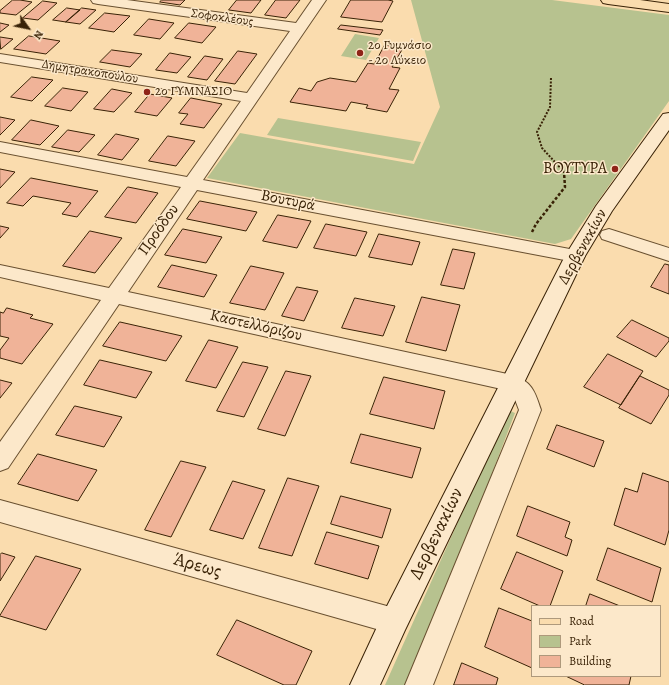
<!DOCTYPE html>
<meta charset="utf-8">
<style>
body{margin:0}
#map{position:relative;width:669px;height:685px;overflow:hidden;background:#fadcae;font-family:Alegreya,serif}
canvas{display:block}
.legend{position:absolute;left:531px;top:605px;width:130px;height:72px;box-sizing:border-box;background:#fce8ca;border:1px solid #ae997c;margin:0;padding:5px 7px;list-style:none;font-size:12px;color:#392206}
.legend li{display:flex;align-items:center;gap:8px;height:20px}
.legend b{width:20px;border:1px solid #ae997c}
.north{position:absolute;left:8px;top:8px;width:40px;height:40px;-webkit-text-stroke:3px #fce8ca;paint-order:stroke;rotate:123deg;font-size:11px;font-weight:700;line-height:16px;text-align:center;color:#392206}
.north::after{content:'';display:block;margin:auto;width:14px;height:18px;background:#392206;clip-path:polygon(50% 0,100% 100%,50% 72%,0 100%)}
</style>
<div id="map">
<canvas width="669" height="685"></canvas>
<ul class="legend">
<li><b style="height:5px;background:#fadcae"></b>Road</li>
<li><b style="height:11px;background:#b7c28f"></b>Park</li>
<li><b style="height:11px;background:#f0b398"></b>Building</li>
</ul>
<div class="north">N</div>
</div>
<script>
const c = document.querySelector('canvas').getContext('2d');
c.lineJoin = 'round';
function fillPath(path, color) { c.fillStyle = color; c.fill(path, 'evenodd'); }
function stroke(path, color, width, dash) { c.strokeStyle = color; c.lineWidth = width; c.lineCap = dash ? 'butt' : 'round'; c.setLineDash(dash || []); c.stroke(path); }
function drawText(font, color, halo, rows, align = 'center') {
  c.font = font + ' Alegreya,serif'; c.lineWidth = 3; c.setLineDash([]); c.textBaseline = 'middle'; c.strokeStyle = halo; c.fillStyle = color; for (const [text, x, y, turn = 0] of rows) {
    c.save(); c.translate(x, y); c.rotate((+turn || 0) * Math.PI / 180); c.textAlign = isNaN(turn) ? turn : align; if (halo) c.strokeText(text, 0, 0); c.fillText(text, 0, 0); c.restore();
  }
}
const green = new Path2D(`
 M411,0h141l117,15v86l-98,138 -16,5 -348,-66 33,-45 174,31 26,-57z
 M355,34l24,4 -13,22 -25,-4z
 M278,118l143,24 -8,19 -146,-26z
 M508,410l7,3 -57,150 -53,122h-20z`);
const building = new Path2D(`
 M13,0h7l12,2 -16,13 -16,-2v-2z
 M162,0h23l-5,5 -20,-3z
 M237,0h24l-10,13 -22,-3z
 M276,0h24l-14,18 -21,-3z
 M351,0h37l5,1 -11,21 -41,-5z
 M43,1l14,2 -19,17 -15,-2z
 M67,8l13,2 -14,12 -13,-2z
 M82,8l14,2 -16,14 -14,-2z
 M105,13l25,3 -16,16 -25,-4z
 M149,19l25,4 -14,16 -26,-4z
 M0,23l9,2 -9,7z
 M189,23l27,4 -14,16 -27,-5z
 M341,25l42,5 -3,5 -42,-6z
 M29,36l31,5 -14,13 -32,-5z
 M0,37l13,2 -12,10z
 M385,45l18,3 -11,19 8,1 -11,21 10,1 -12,22 -21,-4 2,-3 -17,-3 -5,9 -56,-9 9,-14 12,3 6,-9 13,-4 26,4 12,-19 6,1z
 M112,50l30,4 -12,13 -30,-5z
 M238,51l19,3 -22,30 -20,-3z
 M170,53l21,4 -14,16 -21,-3z
 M205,56l18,3 -16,21 -19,-3z
 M32,77l21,3 -21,21 -21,-4z
 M63,88l25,4 -17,19 -26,-5z
 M112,89l20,4 -18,19 -20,-3z
 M150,94l22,4 -15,18 -22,-4z
 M191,98l31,6 -18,24 -24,-4 8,-10 -9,-1z
 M0,117l15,3 -15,15z
 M31,120l28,6 -19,19 -28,-5z
 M68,130l27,5 -16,17 -27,-5z
 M116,134l23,5 -17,21 -24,-5z
 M168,136l27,5 -19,25 -27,-5z
 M0,169l15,3 -15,16z
 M31,178l67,13 -21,26 -15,-3 9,-11 -38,-7 -10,10 -16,-3z
 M128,187l30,6 -22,30 -31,-6z
 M200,201l57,11 -11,19 -59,-12z
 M278,215l33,6 -14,27 -34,-7z
 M326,224l41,8 -11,24 -42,-8z
 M0,226l9,2 -9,10z
 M183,229l39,8 -16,26 -41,-8z
 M90,231l32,7 -27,35 -32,-7z
 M379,234l41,8 -8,23 -43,-8z
 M453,249l22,4 -11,36 -23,-4z
 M665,264l4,1v29l-18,-7z
 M172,265l45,10 -13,22 -46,-10z
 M251,266l33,7 -19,37 -35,-7z
 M297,287l21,4 -14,30 -22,-5z
 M422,297l38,8 -14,46 -40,-9z
 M355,298l40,8 -12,30 -41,-8z
 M7,308l26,7 -3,3 23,6 -31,40 -22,-6v-8l9,-12 -9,-2v-24l3,1z
 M632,320l37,18v3l-13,16 -39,-20z
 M120,322l62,14 -16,25 -63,-15z
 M209,340l29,7 -22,41 -30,-7z
 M608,354l35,17 -22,34 -37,-18z
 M100,360l52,12 -16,26 -52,-13z
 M243,362l25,5 -24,50 -27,-6z
 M286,371l25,5 -26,60 -27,-7z
 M640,376l29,14v5l-18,29 -32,-16z
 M384,377l61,14 -11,38 -64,-15z
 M0,380l12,3 -12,15z
 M75,406l47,11 -18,30 -48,-12z
 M557,425l47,16 -10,26 -47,-18z
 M361,434l60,14 -9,30 -61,-15z
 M38,454l59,16 -19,31 -60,-17z
 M181,461l25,6 -35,70 -26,-7z
 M643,473l26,9v48l-4,15 -51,-20 11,-37 12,4z
 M288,478l31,8 -27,70 -33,-8z
 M233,481l32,9 -22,49 -33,-9z
 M341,496l50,13 -9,29 -51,-14z
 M528,506l42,16 -5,15 7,3 -5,16 -50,-20z
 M327,532l52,14 -11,33 -53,-15z
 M608,548l53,20 -9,34 -55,-22z
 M517,552l46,19 -13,35h-10l-39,-17z
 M2,553l13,4 -15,24v-26z
 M36,556l45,13 -35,61 -46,-14z
 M590,594l30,12h-34z
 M499,608l33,13v47l-47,-21z
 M237,620l75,31 -16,34h-12l-67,-30z
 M462,663l36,15 -2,7h-42z
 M566,676h65l-2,9h-44z`);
const pathFar1 = new Path2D(`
 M551,78l-1,29 -13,25 5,16 23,25`);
const path = new Path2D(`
 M532,232l4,-8 29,-37 -1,-15`);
const street = new Path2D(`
 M91,0h36l169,23 16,-23h14l-123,180 372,70 7,2 3,4 -3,4 -7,2 -378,-72 -69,102 384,83c20,6 23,17 29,35l-108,275h-28l114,-275 -5,-13 -8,-7 -387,-86 -111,164 -8,3v-29l101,-142 -101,-23v-12l109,23 72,-101 -181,-35v-10l187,35 54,-76 -241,-39v-8l247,39 43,-62 -192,-27 -5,-1z
 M609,229l60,19v13l-67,-22 -2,-4 2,-4z
 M0,500l394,108 10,4 4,9 -4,9 -10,4 -394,-112z`);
const secondary = new Path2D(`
 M669,113v17l-57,81 -27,45 -180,374 -25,55h-30l34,-73 181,-356 31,-50 67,-92z`);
const primary = new Path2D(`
 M601,0h39l29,4v8l-61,-8 -5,-1z`);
const markers = [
 [360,53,4,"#8f2418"],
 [147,92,4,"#8f2418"],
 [615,169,4,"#8f2418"]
];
const farStreetnames = [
 ["Σοφοκλέους",222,18,8],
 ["Δημητρακοπούλου",90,72,9]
];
const farPoinames = [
 ["2ο Γυμνάσιο",368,46],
 ["- 2ο Λύκειο",368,61],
 ["2ο ΓΥΜΝΑΣΙΟ",155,92]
];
const poiNames = [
 ["ΒΟΥΤΥΡΑ",607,169]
];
const streetNames = [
 ["Βουτυρά",288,201,11],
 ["Προόδου",159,230,-55],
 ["Δερβενακίων",583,247,-61],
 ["Καστελλόριζου",256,326,13]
];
const nearStreetnames = [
 ["Δερβενακίων",437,534,-64],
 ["Άρεως",197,566,16]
];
fillPath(green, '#b7c28f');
fillPath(building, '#f0b398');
stroke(building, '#392206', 1);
stroke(street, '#695030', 2);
stroke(secondary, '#392206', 2);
stroke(primary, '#392206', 2);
stroke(pathFar1, '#392206', 2, [2, 1.5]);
stroke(path, '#392206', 2.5, [3, 2]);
fillPath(street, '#fce8ca');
fillPath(secondary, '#fce8ca');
fillPath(primary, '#fadcae');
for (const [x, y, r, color] of markers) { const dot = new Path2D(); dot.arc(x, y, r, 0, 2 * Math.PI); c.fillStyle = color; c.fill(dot); stroke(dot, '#fce8ca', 1.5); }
drawText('13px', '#392206', '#fce8ca', farStreetnames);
drawText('13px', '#392206', '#fce8ca', farPoinames, 'left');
drawText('16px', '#392206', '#fce8ca', poiNames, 'right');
drawText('16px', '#392206', '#fce8ca', streetNames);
drawText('19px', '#392206', '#fce8ca', nearStreetnames);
</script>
